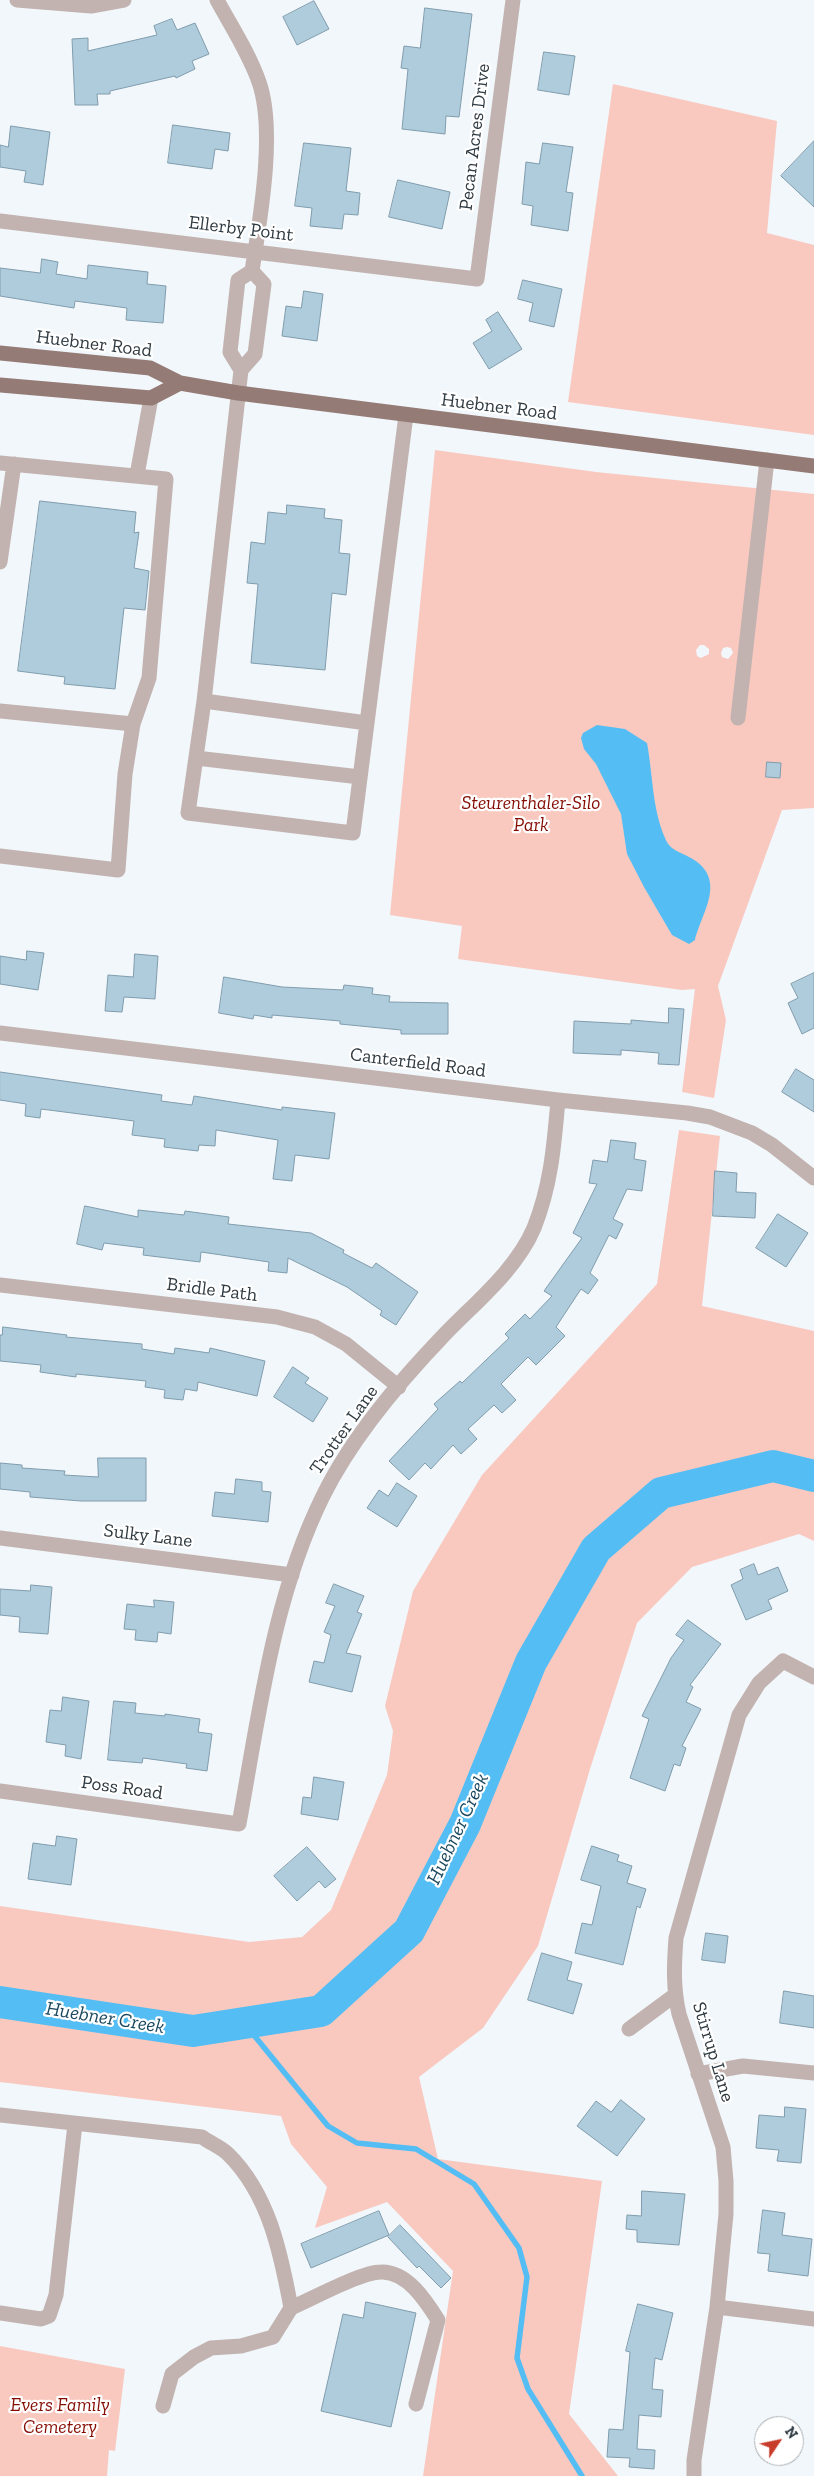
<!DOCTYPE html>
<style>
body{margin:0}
#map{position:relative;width:814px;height:2476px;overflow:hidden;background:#f1f7fb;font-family:"Zilla Slab",serif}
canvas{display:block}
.north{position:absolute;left:754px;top:2416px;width:50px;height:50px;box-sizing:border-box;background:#fff;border:1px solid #acb0b3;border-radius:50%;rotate:56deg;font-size:14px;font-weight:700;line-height:20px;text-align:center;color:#2f3a41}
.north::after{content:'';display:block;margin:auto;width:18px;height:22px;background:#c83c2b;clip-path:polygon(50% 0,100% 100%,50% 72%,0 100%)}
</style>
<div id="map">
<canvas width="814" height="2476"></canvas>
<div class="north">N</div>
</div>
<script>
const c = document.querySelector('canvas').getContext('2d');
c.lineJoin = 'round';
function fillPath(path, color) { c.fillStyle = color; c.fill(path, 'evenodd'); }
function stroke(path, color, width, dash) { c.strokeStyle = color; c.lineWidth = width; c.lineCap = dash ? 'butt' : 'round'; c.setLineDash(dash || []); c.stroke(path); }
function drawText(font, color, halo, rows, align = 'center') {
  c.font = font + ' "Zilla Slab",serif'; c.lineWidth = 4.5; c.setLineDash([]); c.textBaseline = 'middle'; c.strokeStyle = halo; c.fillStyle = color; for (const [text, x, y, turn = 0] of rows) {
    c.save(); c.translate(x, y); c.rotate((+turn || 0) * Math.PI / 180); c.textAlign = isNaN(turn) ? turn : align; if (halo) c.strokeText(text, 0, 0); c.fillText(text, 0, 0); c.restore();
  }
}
const green = new Path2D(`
 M613,84l164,37 -10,112 47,12v190l-246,-33z
 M435,450l161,22 218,22v314l-32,2 -64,176 8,34 -12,78 -32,-6 13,-103 -13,1 -224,-31 4,-33 -72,-11zM704,645l5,4v5l-8,4 -4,-2 -1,-6 4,-5zM727,647l4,1 2,5 -5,6 -6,-2 -1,-4 2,-5z
 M679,1130l41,6 -18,170 112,25v210l-15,-7 -107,33 -55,56 -47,146 -52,177 -55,82 -64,49 19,82 164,22 -33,233 49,62h-195l30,-205 -66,-69 -72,26 12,-41 -36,-43 -10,-28 -281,-34v-176l249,36 53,-5 29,-27 56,-135 6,-44 -8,-25 28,-115 69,-116 175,-191z
 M0,2346l125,23 -10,82 -6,-1 -2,26h-107z`);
const water = new Path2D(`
 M597,725l28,4 22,14c6,32 5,65 18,95 5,13 16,14 26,20 37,21 11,54 4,82l-6,4 -17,-9 -28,-48 -17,-33 -6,-40 -25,-50 -12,-15 -3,-11 2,-5z`);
const stream = new Path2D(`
 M244,2023l84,103 29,17 59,6 58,35 45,64 8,29 -10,81 11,31 54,87`);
const river = new Path2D(`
 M0,2002l193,29 128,-20 88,-80 56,-107 66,-162 65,-113 65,-56 112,-27 41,10`);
const building = new Path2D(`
 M314,1l15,28 -32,16 -14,-28z
 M425,8l47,6 -13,103 -13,-1 -1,18 -43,-5 6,-60 -7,-1 3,-22 16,2z
 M172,19l5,11 18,-7 14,31 -17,7 3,8 -19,9 -1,-2 -65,15v3h-13l1,11h-23l-3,-66 16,-1v13l69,-16 -3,-9z
 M544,52l31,4 -6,39 -31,-5z
 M173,125l57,8 -2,18 -13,-2 -3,20 -44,-6z
 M11,126l39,6 -7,53 -19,-3 2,-11 -26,-4v-22l8,2z
 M814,141v66l-33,-31z
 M304,143l47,5 -5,43 14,2 -2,22 -14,-1 -2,15 -32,-3 2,-18 -17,-2z
 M543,143l30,4 -7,45 7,1 -5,38 -37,-6 2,-19 -11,-2 4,-42 13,2z
 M398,180l52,12 -8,37 -53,-12z
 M42,259l16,3 -2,12 31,5 1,-14 60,7 -1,12 19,2 -3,37 -37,-3 1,-12 -52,-7 -1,7 -74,-12v-28l40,5z
 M523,280l39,9 -8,38 -25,-6 4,-18 -15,-4z
 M304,291l19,3 -6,47 -35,-5 4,-30 15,2z
 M498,312l24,37 -33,20 -16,-26 19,-12 -6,-11z
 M40,501l96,11 -2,21 5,-1 -5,36 15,3 -4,39 -21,-2 -9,81 -51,-5 1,-7 -47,-6z
 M287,505l38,4 -1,9 18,2 -3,33 11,1 -4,41 -14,-2 -7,77 -74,-7 7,-79 -11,-1 4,-41 14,2 3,-32 18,2z
 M767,762l14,1 -1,15 -14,-1z
 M27,951l17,2 -6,37 -38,-6v-28l26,4z
 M135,954l23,2 -3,43 -31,-2 -2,15 -17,-1 3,-36 25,2z
 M814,973v55l-12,6 -14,-31 10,-5 -7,-14z
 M224,977l58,10 61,3 1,-5 29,3 -1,6 18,2 -1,6 59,1v31h-47v-4l-61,-6v-3l-68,-6v3l-18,-3 -1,4 -34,-6z
 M669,1008l15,1 -5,56 -21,-1 1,-11 -38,-3v5l-48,-2 1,-32 57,3v-4l37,3z
 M796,1069l18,11v32l-32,-20z
 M0,1072l162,23 -1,6 31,4 2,-9 88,14v-3l53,6 -6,46 -34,-4 -3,26 -19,-2 5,-39 -62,-10 -1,16 -16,-1 -1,6 -34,-4 1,-8 -33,-4 2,-14 -93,-12 -1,9 -15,-2 1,-12 -26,-4z
 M611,1140l25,3 -2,16 12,2 -4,30 -15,-2 -14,30 10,5 -7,15 -7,-4 -19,38 8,7 -10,14 -7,-5 -25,38 9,9 -29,29 -8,-8 -27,27 15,16 -14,13 -8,-8 -26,24 9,10 -16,15 -8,-9 -22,24 -6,-6 -16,17 -20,-19 49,-52 -4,-5 26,-23 2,2 47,-45 -4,-4 20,-20 5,5 22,-23 -8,-5 38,-53 -9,-5 24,-49 -8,-1 4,-23 14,2z
 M715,1171l22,2 -1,19 20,1 -1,25 -42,-2z
 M85,1206l53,11v-7l46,5 1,-4 44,6 -1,7 83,9 33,17 -1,3 29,15 4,-5 42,29 -22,33 -16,-10 2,-4 -35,-24 -59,-29 -1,15 -19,-2 1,-9 -68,-10 -1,10 -57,-7 1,-7 -40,-5 -2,7 -25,-6z
 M778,1214l30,19 -22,34 -30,-19z
 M3,1327l64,8 -1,2 76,7v5l32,5 1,-6 34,5 1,-5 55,13 -8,35 -59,-14 -1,9 -12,-2 -2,11 -19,-2 1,-8 -20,-3 1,-6 -70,-7v3l-36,-5 1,-7 -41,-4v-26h2z
 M293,1367l16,11 -4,5 23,15 -15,24 -39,-25z
 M98,1458h48v43h-65l-51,-4v-5l-30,-3v-26l22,2v3l43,3 -1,4 34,2z
 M236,1479l26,3v9l9,1 -3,30 -56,-6 3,-24 19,2z
 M397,1483l20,13 -20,31 -30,-19 12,-18 9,6z
 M754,1564l4,11 20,-8 10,24 -20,9 4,9 -26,11 -15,-35 12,-6 -3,-9z
 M334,1584l30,12 -7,16 5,2 -16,39 15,3 -9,36 -43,-10 5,-21 10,2 7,-28 -7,-3 11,-26 -9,-3z
 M31,1585l21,2 -4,47 -29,-2 1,-15 -20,-2v-26l30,2z
 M154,1600l20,2 -3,32 -13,-2 -1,10 -22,-2 1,-10 -12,-1 3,-25 27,3z
 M688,1620l33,24 -31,41 3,2 -7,15 15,7 -19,37 4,2 -6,18 -6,-2 -9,27 -35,-13 19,-59 -7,-3 29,-58 13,-18 -8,-5z
 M63,1697l26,4 -8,58 -16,-3 1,-11 -20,-3 4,-32 11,1z
 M114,1701l22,2 -1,10 30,3v-2l35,5 -2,13 14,2 -5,37 -21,-3 1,-4 -44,-6 -1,5 -34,-3z
 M314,1777l30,5 -6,38 -37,-6 2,-17 8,1z
 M57,1836l20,3 -6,46 -43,-6 5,-36 22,3z
 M592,1846l27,9 -2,6 15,5 -5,17 19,6 -6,19 -3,-2 -14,59 -48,-12 7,-30 10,2 9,-39 -20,-6z
 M307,1847l29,32 -11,9 -6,-7 -22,20 -23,-25z
 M706,1933l22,3 -3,27 -23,-3z
 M542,1953l30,9 -5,18 15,4 -9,30 -45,-14z
 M784,1991l30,5v32l-34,-5z
 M621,2100l24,19 -28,37 -40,-30 19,-25 15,11z
 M785,2107l21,2 -5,54 -24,-2 2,-11 -23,-2 3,-33 25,2z
 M642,2191l43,3 -6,51 -42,-3v-12l-11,-1 1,-14 14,1z
 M763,2210l22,3 -3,22 30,4 -4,37 -40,-5 2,-17 -12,-1z
 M379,2211l10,24 -78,33 -10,-24z
 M400,2225l51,53 -10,10 -22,-22 -2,2 -29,-31z
 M366,2302l50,11 -25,114 -70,-16 22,-97 20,4z
 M638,2304l35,9 -11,47 -7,-2 -3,31 11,1 -2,27 -22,-2 -2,34 18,1 -1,19 -25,-2 1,-9 -23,-1 2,-28 14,1 7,-78 -4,-1z`);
const minor = new Path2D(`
 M17,0l74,6 33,-6
 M217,0c14,26 32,53 42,82 17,49 1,137 -7,189
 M0,221l477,58 36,-279
 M252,271l12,13 -9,70 -14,16 -37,331 163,22 39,-308
 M241,370l-11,-18 8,-72 14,-9
 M0,463l166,16 -17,199 -16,46 -8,50 -7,96 -118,-14
 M137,475l14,-77
 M0,562l14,-98
 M204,701l-16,112 165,20 14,-110
 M0,711l133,13
 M738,718l29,-258
 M196,758l164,19
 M0,1033l558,67 129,13 23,4 42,16 20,12 42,33
 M0,1285l277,32 38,10 31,17 53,43
 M0,1538l292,37
 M0,1791l239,33c20,-109 34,-227 84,-328 29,-59 76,-114 122,-162 31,-32 71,-64 89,-106 17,-43 20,-82 24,-128
 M629,2029l46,-34
 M698,2074l45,-8 71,7
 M0,2115l202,22c8,6 19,10 26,17 41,40 53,100 63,154l-18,29 -32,9 -30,2 -17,9 -22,17 -9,32
 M717,2307l97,12
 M291,2308c21,-9 70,-36 90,-36 26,-1 45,29 57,48l-22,84
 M0,2313l41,6 8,-3 7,-21 19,-171
 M694,2476v-16l23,-153 9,-93v-33l-3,-34 -44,-133c-6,-26 -5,-49 -3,-76l63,-223 20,-32 24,-22 31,16`);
const major = new Path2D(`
 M0,353l150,15 30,15 58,10 576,73
 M0,385l151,13 29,-15`);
const streetNames = [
 ["Pecan Acres Drive",475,137,-83],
 ["Ellerby Point",241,229,7],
 ["Huebner Road",94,344,7],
 ["Huebner Road",499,407,7],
 ["Canterfield Road",418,1063,7],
 ["Bridle Path",212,1290,7],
 ["Trotter Lane",344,1430,-55],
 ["Sulky Lane",148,1536,7],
 ["Poss Road",122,1788,8],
 ["Stirrup Lane",713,2052,73]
];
const parkNames = [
 ["Steurenthaler-Silo",531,804],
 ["Park",531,826],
 ["Evers Family",60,2406],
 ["Cemetery",60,2428]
];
const waterNames = [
 ["Huebner Creek",458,1829,-65],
 ["Huebner Creek",105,2018,9]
];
fillPath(green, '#f9c9c0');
fillPath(water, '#54bef4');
stroke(stream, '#54bef4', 5.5);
stroke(river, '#54bef4', 32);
fillPath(building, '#afccdd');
stroke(building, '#809cac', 1);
stroke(minor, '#c2b3b0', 15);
stroke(major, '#957b76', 15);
drawText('19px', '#2f3a41', '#fff', streetNames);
drawText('italic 19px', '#850c02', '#fff', parkNames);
drawText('italic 20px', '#1c495f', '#fff', waterNames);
</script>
